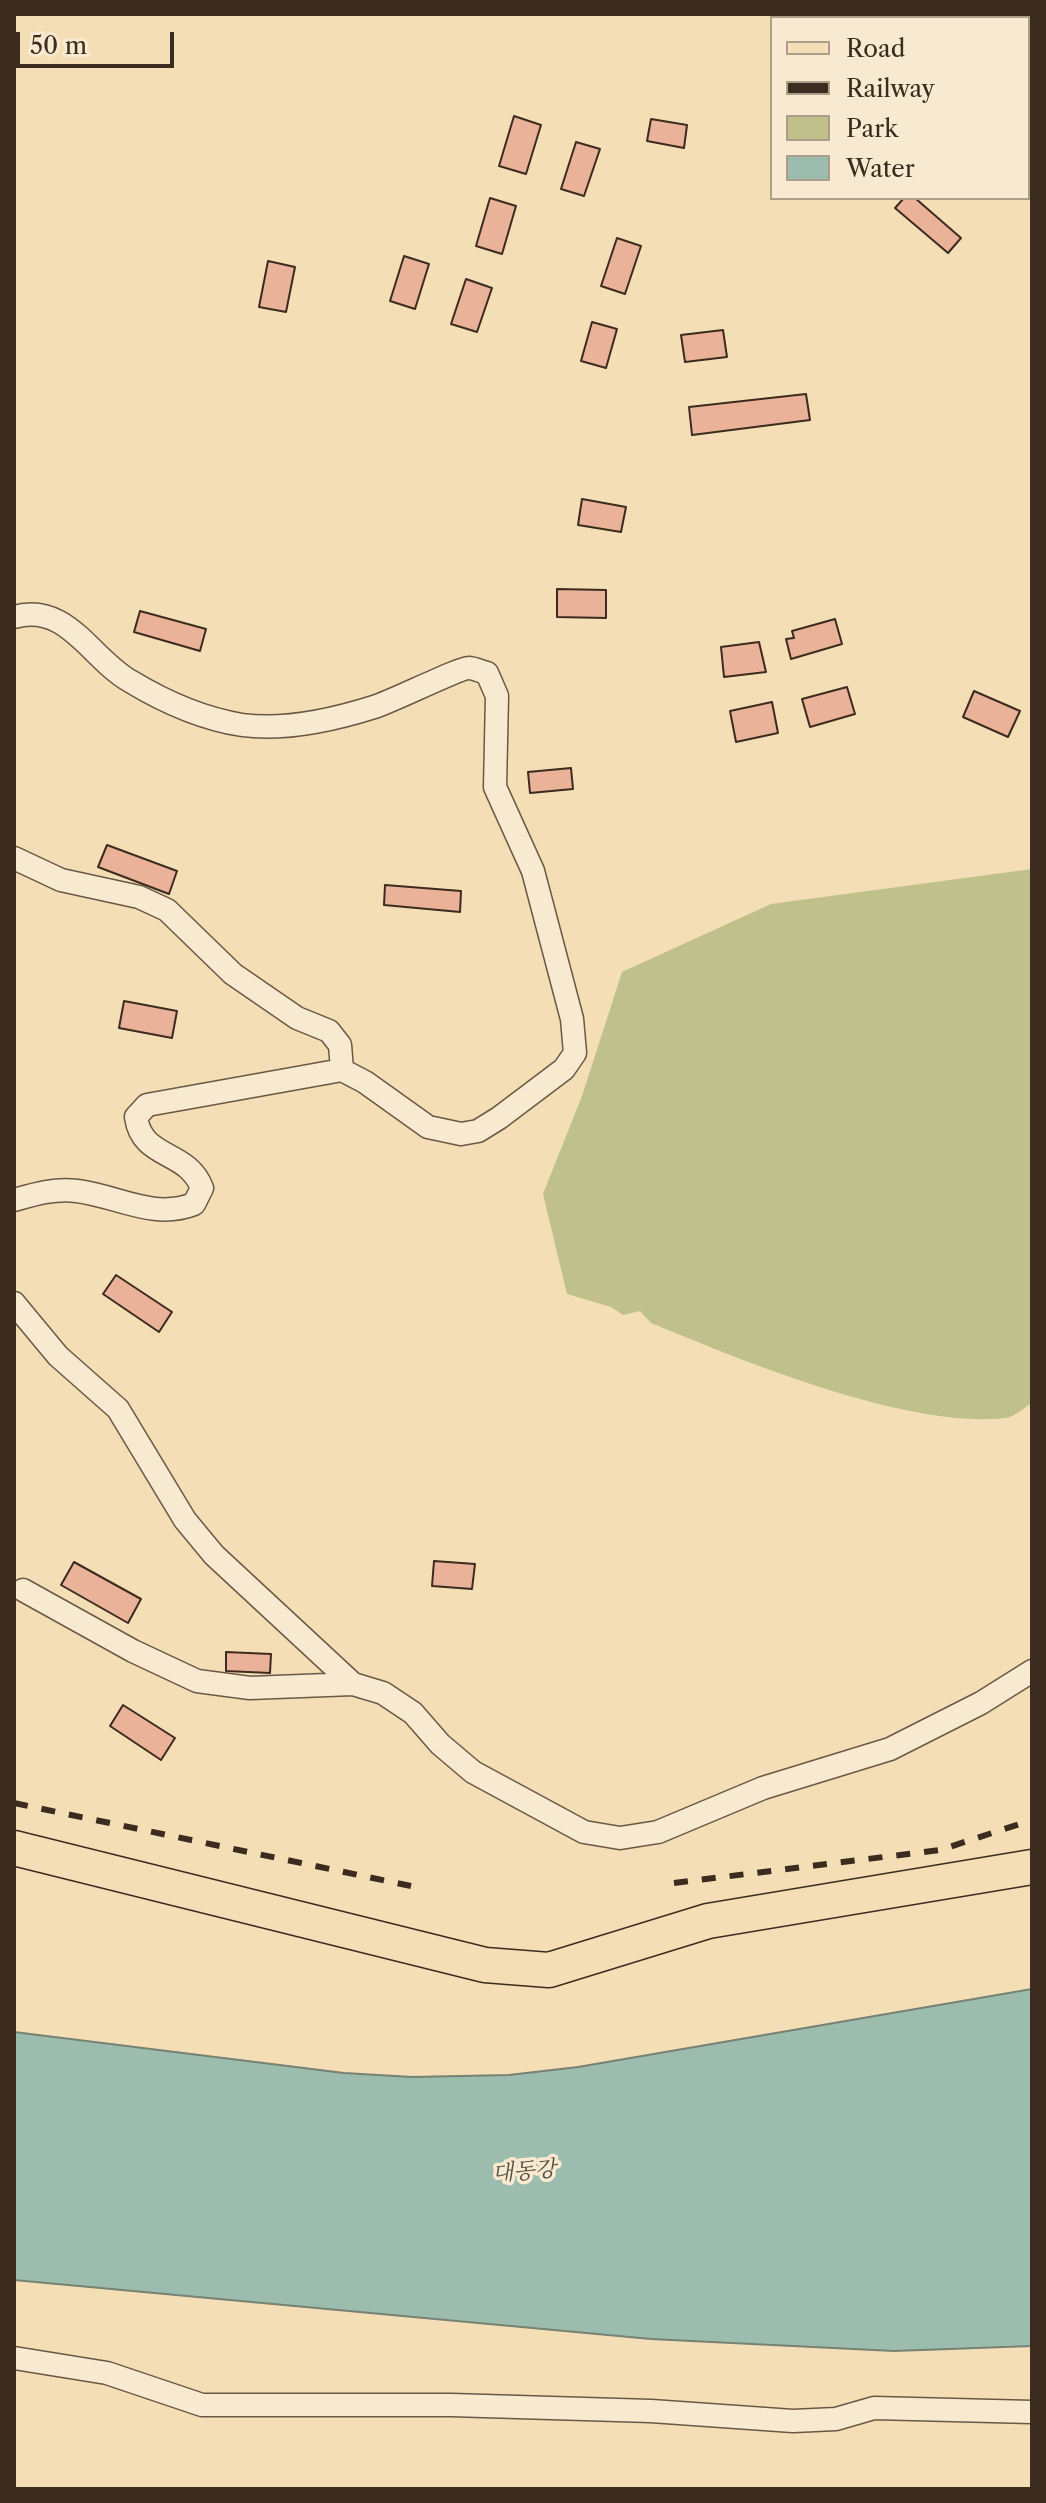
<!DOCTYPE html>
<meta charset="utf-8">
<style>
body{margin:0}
#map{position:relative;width:1046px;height:2503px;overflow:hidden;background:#f4deb6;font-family:"Libre Caslon Text",serif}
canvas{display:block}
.frame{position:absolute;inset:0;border:16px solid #3c2b1f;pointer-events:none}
.legend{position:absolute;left:770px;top:16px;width:260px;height:184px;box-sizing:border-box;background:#f8ead0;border:2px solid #ad9e89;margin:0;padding:10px 14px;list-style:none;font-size:24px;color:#3c2b1f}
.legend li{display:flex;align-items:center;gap:16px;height:40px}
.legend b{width:40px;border:2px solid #ad9e89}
.scale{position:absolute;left:16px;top:32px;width:158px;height:36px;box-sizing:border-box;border:4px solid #3c2b1f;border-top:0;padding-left:10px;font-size:24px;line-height:28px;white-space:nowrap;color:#3c2b1f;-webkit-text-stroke:6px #f8ead0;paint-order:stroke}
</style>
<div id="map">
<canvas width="1046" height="2503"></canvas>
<div class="frame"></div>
<ul class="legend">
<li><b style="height:10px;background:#f4deb6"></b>Road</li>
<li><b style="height:10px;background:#3c2b1f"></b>Railway</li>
<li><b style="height:22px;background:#bfc08c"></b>Park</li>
<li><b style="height:22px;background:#9cbcad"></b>Water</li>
</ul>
<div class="scale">50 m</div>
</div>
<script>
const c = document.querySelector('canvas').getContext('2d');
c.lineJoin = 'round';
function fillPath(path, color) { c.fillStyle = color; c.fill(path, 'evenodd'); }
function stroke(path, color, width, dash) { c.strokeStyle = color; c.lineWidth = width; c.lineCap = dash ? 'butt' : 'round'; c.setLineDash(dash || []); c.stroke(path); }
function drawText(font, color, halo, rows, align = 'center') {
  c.font = font + ' "Libre Caslon Text","Noto Serif KR",serif'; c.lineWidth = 7; c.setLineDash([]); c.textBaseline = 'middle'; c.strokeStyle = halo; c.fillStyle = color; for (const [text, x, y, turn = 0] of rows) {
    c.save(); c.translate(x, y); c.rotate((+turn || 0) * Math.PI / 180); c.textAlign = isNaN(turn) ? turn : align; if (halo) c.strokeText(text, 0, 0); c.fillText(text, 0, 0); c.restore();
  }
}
const green = new Path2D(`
 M1032,869v534c-8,4 -17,14 -26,15 -100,11 -262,-57 -355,-95l-11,-12 -17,4 -12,-8 -44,-13 -24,-100 39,-98 40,-124 149,-68z`);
const water = new Path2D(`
 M1032,1989v357l-138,5 -243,-12 -637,-59v-248l330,41 68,4 97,-2 69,-8z`);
const building = new Path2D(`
 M514,116l27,9 -15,49 -27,-8z
 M651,119l36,6 -3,23 -37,-7z
 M576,142l24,7 -16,47 -23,-7z
 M490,198l26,8 -14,48 -26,-8z
 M904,198h11l46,40 -13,15 -53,-45z
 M617,238l24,8 -16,48 -24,-8z
 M404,256l25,8 -14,45 -25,-8z
 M268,261l27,6 -9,45 -27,-5z
 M466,279l26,9 -15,44 -26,-8z
 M592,322l25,7 -11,39 -25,-7z
 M723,330l4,27 -42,5 -4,-27z
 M806,394l4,26 -118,15 -3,-28z
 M582,499l44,8 -5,25 -43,-7z
 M557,589l49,1v28l-49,-1z
 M140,611l66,18 -6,22 -66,-19z
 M835,619l7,25 -51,15 -5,-20 8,-1 -2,-7z
 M759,642l7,30 -42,5 -3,-30z
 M847,687l8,27 -45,13 -8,-28z
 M974,691l46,20 -12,26 -45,-20z
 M772,702l6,31 -42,9 -6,-31z
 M571,768l2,21 -43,4 -2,-21z
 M107,845l70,26 -8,23 -71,-27z
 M385,885l76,6 -1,21 -76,-7z
 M124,1001l53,10 -5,27 -53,-10z
 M116,1275l56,37 -13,20 -56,-38z
 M434,1561l41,3 -3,25 -40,-3z
 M74,1562l67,37 -13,24 -67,-38z
 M226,1652l45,2 -1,19 -44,-2z
 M123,1705l52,33 -14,22 -51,-34z`);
const street = new Path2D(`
 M14,617c53,-15 76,41 116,64 33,20 74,38 112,44 44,6 91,-5 132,-18 17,-5 85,-39 95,-39 5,0 13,4 18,5l10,23 -2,91 38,84 39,148 3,34 -11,16 -65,49 -21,13 -17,3 -33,-7 -63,-45 -23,-12 -195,35 -11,12c6,43 51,32 66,71l-8,16c-41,16 -76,-8 -117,-13 -22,-3 -42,3 -63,9
 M14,858l47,22 78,17 28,13 66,64 64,44 32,13 11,14 2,25
 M14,1303l44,53 60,53 67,111 29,35 139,129
 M23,1590l110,61 64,30 53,7 103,-4 30,9 30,20 27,31 33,28 111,60 36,6 38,-6 105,-44 127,-39 91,-46 51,-32
 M14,2358l93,15 95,32h249l200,6 142,10 43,-2 38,-11 158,4`);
const primary = new Path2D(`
 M14,1848l471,117 64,5 159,-49 324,-54`);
const rail = new Path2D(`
 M14,1803l397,83
 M674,1883l266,-33 92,-30`);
const waterNames = [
 ["대동강",524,2172,-5]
];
fillPath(green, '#bfc08c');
fillPath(water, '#9cbcad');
stroke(water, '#768274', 2);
fillPath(building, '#eab298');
stroke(building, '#3c2b1f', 2);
stroke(street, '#6a5845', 25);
stroke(primary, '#3c2b1f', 37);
stroke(street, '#f8ead0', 22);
stroke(primary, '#f4deb6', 34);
stroke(rail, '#3c2b1f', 6, [14, 14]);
drawText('italic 22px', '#544f42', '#f8ead0', waterNames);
</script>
